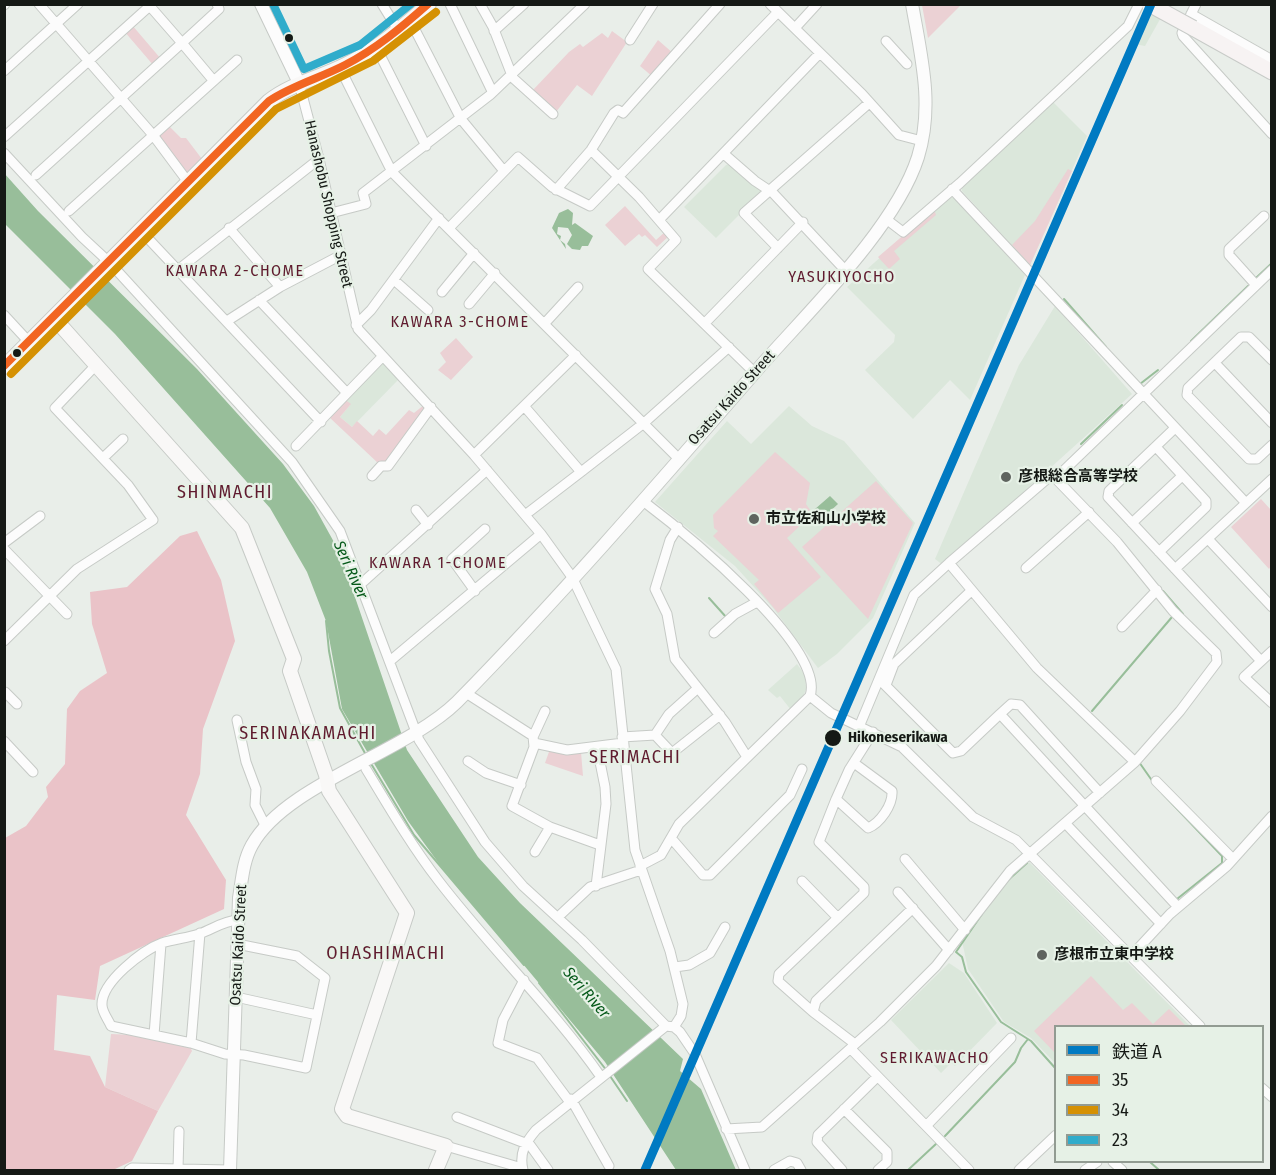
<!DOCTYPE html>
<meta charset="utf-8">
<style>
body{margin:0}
#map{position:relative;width:1276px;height:1175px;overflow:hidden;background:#e9eee9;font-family:"Fira Sans Condensed","Noto Sans JP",sans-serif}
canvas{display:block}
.frame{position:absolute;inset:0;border:6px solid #151915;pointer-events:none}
.legend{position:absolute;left:1054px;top:1025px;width:210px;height:138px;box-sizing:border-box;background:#e6f1e6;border:2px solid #929b92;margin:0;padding:8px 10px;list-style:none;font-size:18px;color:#151915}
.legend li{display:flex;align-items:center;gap:12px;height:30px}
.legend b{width:30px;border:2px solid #929b92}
</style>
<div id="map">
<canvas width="1276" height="1175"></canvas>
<div class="frame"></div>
<ul class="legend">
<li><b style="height:8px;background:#007ac2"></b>鉄道 A</li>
<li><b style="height:8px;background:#f26522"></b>35</li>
<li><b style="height:8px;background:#d59103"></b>34</li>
<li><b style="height:8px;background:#30accb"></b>23</li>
</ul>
</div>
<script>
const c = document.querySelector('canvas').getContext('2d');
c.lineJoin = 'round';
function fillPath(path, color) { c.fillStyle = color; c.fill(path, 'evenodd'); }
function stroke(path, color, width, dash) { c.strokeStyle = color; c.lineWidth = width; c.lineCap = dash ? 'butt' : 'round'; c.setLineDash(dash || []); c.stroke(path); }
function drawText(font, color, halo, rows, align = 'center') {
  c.font = font + ' "Fira Sans Condensed","Noto Sans JP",sans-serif'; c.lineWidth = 4.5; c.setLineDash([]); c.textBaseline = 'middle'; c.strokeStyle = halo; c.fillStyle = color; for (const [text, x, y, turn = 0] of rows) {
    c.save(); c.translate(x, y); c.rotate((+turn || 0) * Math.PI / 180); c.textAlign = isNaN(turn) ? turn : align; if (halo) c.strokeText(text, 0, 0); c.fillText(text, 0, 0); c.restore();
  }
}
const built = new Path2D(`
 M1146,5h22l-23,41 -16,-3z
 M1052,101l35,35 -57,129 -68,-74v-6z
 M730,164l21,20 13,6 -48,48 -32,-31 42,-42z
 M948,197l6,1 71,77 -55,125 -20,-20 -37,39 -48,-49 29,-28 1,-7 -48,-48z
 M1055,306l77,88 -189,171 -8,-6 84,-194z
 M381,360l19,18 -48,49 -12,-10 10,-12 -6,-6z
 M789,406l23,20 32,15 71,82 -42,95 -36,36 -19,14 -45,-60 -38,-42 -80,-64 72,-81 24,23z
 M797,664l8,11 1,14 -3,8 -12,13 -11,-14 -3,2 -9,-8z
 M1029,862l161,164h-134l-1,37 -24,-25 -27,-16 -36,-53 -6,-28 38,-53z
 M949,963l15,10 33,50 -42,43 -4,-3 -10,10 -50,-53z`);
const green = new Path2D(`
 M960,4l1,1 -33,33 -6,-33z
 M132,25l29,34 -7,7 -30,-35z
 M612,31l15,11 -35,54 -15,-11 -21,27 -23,-22 36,-38 11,-8 3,3 19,-14 6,5z
 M658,40l16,14 -21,23 -13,-11z
 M168,125l13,13h5l16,21 -16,16 -28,-39z
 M1068,169l4,2 -42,94 -18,-20 23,-24z
 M625,206l31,34 10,-9 4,4 -13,12 -12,-12 -3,2 -3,-3 -14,12 -20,-21z
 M934,209l2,6 -42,36 6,8 -11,10 -11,-12z
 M456,338l17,19 -22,23 -13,-10 8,-8 -6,-9z
 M344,399l7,5 -11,13 12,10 5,-6 16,15 6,-7 7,6 23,-25 5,3 10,-8 3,3 -40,58 -8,-2 -50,-47z
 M775,452l35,31 -4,21 4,6 -10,8 4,4 -17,16 34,39 -43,36 -24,-29 5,-4 -46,-44 5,-5 -4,-3 -1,-13z
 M876,481l37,42 -45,96 -66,-72z
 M1261,499l10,11v56l-2,3 -38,-42z
 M550,749l31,3 2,24 -38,-13z
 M1091,976l32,34 9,-7 21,21 16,-15 17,17h-130l-1,27 -21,-22z
 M111,1034l42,2 37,10 2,5 -34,60 -53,-24z`);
const forest = new Path2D(`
 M197,531l24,49 14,61 -32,88 -3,45 -14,41 40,65 -2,29 -124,57 -5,34 -38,-5 -3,55 36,6 15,31 53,24 -26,50 -19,9h-108v-332l21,-12 22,-29 -2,-10 19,-23 2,-55 13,-18 27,-18 -15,-49 -2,-32 37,-5 53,-51z`);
const water = new Path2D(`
 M4,173l34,38 159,158 86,95 31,42 26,47 67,197 71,107 42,46 163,156 -3,12 21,18 35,81h-60l-71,-108 -165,-197 -32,-44 -66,-112 -16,-88 -19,-49 -37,-64 -155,-174 -110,-110z
 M568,209l5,4 -1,12 3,-2 18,13 -5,10h-6l-2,4 -8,-1 -5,-5 5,-9 -4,-7 -10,-1 -1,7 4,2 -1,4 5,4 1,5 -14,-21 7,-15z
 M830,496l8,8 -23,21 -8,-9z`);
const stream = new Path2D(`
 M1256,278l16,-15
 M1064,299l42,48
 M1191,341l57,-55
 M1140,384l18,-14
 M1081,444l41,-39
 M1163,591l20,23
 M709,598l17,19
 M326,621l3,30 11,57 26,47
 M1092,711l80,-94
 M370,762l44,73 110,130
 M1139,762l14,20
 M1162,793l60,63v7l-45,36
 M1007,881l20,-18
 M982,914l-26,38 6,5 4,15 35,50 30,19 25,28
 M539,983l68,88
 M610,1076l17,25
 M945,1136l70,-74 6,-14 7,-9
 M1150,1162l9,8
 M908,1170l29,-27`);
const minor = new Path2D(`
 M39,4l114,131 35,47
 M382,4l16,26
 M450,4l42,87
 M480,4l13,23 20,51 40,36
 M770,4l92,90 37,41 23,6
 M1196,4l-14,29 1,3 89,98
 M4,5l1,-1
 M1191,14l81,46
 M410,20l51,99 43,52
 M795,28l22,-24
 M494,31l30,-27
 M630,40l23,-36
 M886,41l21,23
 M376,47l50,99
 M340,68l52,104 287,287
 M4,71l74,-67
 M213,80l-31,-37 37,-34 -2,-5
 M299,83l20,76 39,170 116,126 67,79 31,43 44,92 19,181 35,101 13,53 -2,12 -7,11
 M4,137l148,-133
 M591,150l48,47 37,43 -28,29 107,104
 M4,153l78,84 28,26 182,199 48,69 79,209 66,102 38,44 59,54 84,86
 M724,154l31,27 18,12 72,77
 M36,175l146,-132 -34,-39
 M952,189l294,314
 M556,190l35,-40 23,-37 4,-3 5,3 97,-109
 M69,211l168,-151
 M331,213l35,-9 -3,-11 127,-98 95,-91
 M660,219l160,-166
 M886,219l17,13 57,-49 168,-157 11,-22
 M229,228l51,59
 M449,228l69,-71 34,30 38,19 188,-194
 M141,231l180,191
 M778,248l-34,-35 125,-110
 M179,269l140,-110
 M394,280l34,30
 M1256,285l-27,-30v-6l35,-33
 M442,292l32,-39
 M259,300l88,93
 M469,304l26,-31
 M4,315l25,27
 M227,321l53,-34 61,-32
 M545,323l33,-36
 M705,323l98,-101
 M356,325l15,-15 68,-92
 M1272,360l-23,-23h-8l-53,51 -1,7 62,64h8l15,-14
 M1215,363l57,60
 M524,406l57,66 63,-49 85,-76
 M1175,428l-66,63 -1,6 153,164
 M296,446l86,-89
 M1156,447l50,54v6l-47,45
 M474,455l102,-100
 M103,458l20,-19
 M372,476l9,-10h7l43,-59
 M416,510l12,15
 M525,515l56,-43
 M1132,523l50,-47
 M678,527l-8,13 -15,49 12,25 8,45 50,63 22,35
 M1208,539l64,68
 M4,543l36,-27
 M4,549l63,65
 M949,563l99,-85 9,-1 215,-207
 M1026,568l63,-56
 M1175,569l97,-90
 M362,583l125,-113
 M475,591l-23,-32 33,-30
 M1122,627l35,-37
 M714,633l21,-19 22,-12
 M4,641l73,-72 76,-49 -25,-35 -73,-77 41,-43
 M1272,651l-28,26 28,26
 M390,661l151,-127
 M879,679l74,74 8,-2 39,-37
 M886,685l8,-21 77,-73
 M5,692l12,12
 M466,693l67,43 1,11 -22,59 38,21 50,18
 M810,696l21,17 71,34 71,70 43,23 184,186
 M237,720l9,42 10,27 -1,16 11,22
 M859,727l55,-132 35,-32 88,105 98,94
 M655,735l17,18 48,-38
 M533,737l12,-26
 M622,737l33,-2 14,-21 29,-26
 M4,741l29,31
 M534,743l33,7 56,-7
 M468,761l18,12 35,12
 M854,763l38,28c1,14 -12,32 -24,37l-32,-29 13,-29 24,-38
 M366,769c23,38 45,76 72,111 52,68 114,127 163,197
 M1156,781l77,78
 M1100,793l-80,-88 -9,-1 -11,10 178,193
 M1066,824l95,100
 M671,838l32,37h7l80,-80 12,-26
 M535,852l15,-25
 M905,859l60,71
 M640,866l21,-11 18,-31 131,-128c17,-49 -130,-167 -167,-195
 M802,881l36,37
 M596,886l10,-82 -1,-17 -8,-40
 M898,892l51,58
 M558,917l32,-30 51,-17
 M237,944l60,12 28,22 -19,90 -62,-13 -19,-1 -34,-11 -80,-17c-3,-7 -9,-14 -9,-21 -1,-23 41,-55 60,-62 12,-4 25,-5 37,-9 14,-5 24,-13 39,-14
 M1131,956l39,-42 57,-48 45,-50
 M675,967l14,-2 21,-12 15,-26
 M524,980l-21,40 -5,23 39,15 32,43
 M236,997l81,18
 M813,1012l-35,-31 1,-7 85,-81v-6l-45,-45 17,-43
 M154,1035l7,-91
 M191,1043l9,-110
 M855,1044l-42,-32 3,-11 97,-93
 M851,1049l118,121
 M1262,1088l10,9
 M571,1099l38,67
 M844,1109l43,43v10l-9,8
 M457,1117l73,28 18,25
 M927,1125l84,-87
 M726,1129l36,-2 118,-105 56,-56 74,-95 125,-109 45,-51 37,-49 -1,-9 -43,-42 -56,-69 -59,-61 -1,-4
 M446,1146l76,22
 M1113,1162l9,8
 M178,1169l1,-38
 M129,1170l3,-2 98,2
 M523,1170c-4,-17 2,-27 13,-40l130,-104 8,1 6,5 15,22 50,116
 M774,1170l16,-9 7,2 4,7
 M842,1170l-25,-28 1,-7 59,-58
 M1019,1170l37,-35
 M1085,1170l12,-8`);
const tertiary = new Path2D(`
 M261,4l38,79
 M230,1170l9,-272c3,-18 4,-37 13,-53 34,-61 153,-92 205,-143 107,-109 207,-225 307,-340 49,-55 132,-136 154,-205 16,-52 3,-101 -6,-153`);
const secondary = new Path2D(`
 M54,318l188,210 52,131 -4,12 36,104 3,16 78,122 -65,196 5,7 99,30 -10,24
 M4,367l265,-266c23,-18 51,-23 76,-36 31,-15 57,-38 84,-61`);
const primary = new Path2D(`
 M1193,28l79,44`);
const primaryBridge = new Path2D(`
 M1149,4l44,24`);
const bus1 = new Path2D(`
 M4,366l265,-265c24,-16 51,-23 76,-36 31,-16 57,-38 83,-61`);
const bus2 = new Path2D(`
 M11,374l265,-265 97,-48 63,-49`);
const bus3 = new Path2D(`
 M273,4l31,65 56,-24 51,-41`);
const rail1 = new Path2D(`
 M645,1170l506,-1166`);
const markers = [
 [289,38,5,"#151915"],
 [17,353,5,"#151915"],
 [1006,477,6,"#5f645f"],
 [754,519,6,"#5f645f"],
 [833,738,9,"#151915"],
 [1042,955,6,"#5f645f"]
];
const streetNames = [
 ["Hanashobu Shopping Street",328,204,77],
 ["Osatsu Kaido Street",732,398,-48],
 ["Osatsu Kaido Street",239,945,-87]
];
const poiNames = [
 ["彦根総合高等学校",1018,477],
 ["市立佐和山小学校",766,519],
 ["彦根市立東中学校",1054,955]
];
const stopNames = [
 ["Hikoneserikawa",848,738]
];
const neighbourhoodNames = [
 ["KAWARA 2-CHOME",235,272],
 ["YASUKIYOCHO",842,278],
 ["KAWARA 3-CHOME",460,323],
 ["KAWARA 1-CHOME",438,564],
 ["SERIKAWACHO",935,1059]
];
const waterNames = [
 ["Seri River",350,570,66],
 ["Seri River",586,993,49]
];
const quarterNames = [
 ["SHINMACHI",225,493],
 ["SERINAKAMACHI",308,734],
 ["SERIMACHI",635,758],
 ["OHASHIMACHI",386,954]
];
fillPath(built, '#dbe7db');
fillPath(green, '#ebd1d4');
fillPath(forest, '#eac3c8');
fillPath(water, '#98be9a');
stroke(stream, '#98be9a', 2);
stroke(minor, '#c6cac6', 11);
stroke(tertiary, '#c6cac6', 14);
stroke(secondary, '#c6cac6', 16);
stroke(primary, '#c8cbc8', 17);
stroke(minor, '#fcfcfc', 9);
stroke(tertiary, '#fcfcfc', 12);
stroke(secondary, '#f9f8f7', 14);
stroke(primary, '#f7f3f3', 15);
stroke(primaryBridge, '#c8cbc8', 17, []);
stroke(primaryBridge, '#f7f3f3', 15);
stroke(bus1, '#f26522', 8);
stroke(bus2, '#d59103', 8);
stroke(bus3, '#30accb', 8);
stroke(rail1, '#007ac2', 9);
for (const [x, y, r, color] of markers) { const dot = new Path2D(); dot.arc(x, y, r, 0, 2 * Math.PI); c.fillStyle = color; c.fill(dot); stroke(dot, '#e6f1e6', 2); }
drawText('15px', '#151915', '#e6f1e6', streetNames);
drawText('bold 15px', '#151915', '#e6f1e6', poiNames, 'left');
drawText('bold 15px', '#151915', '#e6f1e6', stopNames, 'left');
c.letterSpacing = '1.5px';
drawText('16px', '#5f1b2e', '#e6f1e6', neighbourhoodNames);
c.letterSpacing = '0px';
drawText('italic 16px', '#055919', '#e6f1e6', waterNames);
c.letterSpacing = '1.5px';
drawText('18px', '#5f1b2e', '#e6f1e6', quarterNames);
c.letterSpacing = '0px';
</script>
